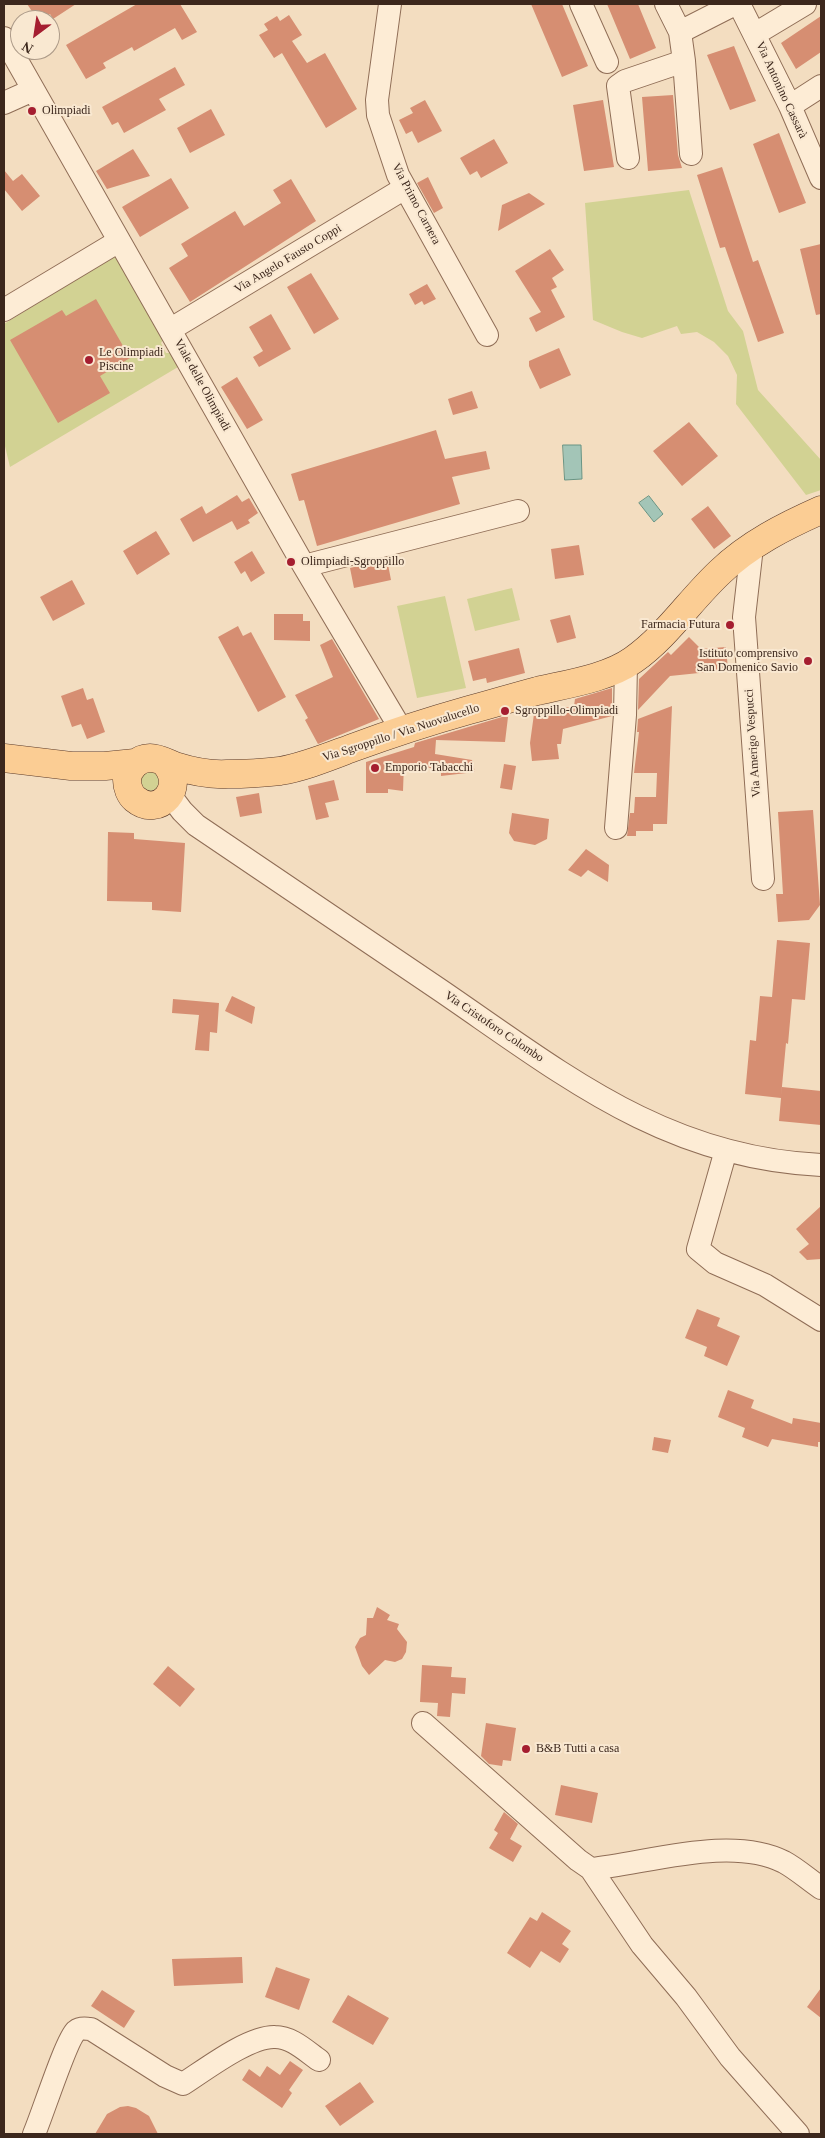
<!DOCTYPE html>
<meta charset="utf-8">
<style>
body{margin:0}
#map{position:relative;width:825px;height:2138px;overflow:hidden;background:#f3ddc0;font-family:Georgia,serif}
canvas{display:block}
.frame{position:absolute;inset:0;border:5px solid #3c271c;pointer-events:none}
.north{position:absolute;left:10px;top:10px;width:50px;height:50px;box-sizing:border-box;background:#f9e8d1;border:1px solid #ad9b89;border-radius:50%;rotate:211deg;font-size:14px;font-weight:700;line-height:20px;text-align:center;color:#3c271c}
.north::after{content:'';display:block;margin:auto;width:18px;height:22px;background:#a51e30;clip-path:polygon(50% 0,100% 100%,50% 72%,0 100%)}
</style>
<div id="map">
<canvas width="825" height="2138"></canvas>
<div class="frame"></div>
<div class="north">N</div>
</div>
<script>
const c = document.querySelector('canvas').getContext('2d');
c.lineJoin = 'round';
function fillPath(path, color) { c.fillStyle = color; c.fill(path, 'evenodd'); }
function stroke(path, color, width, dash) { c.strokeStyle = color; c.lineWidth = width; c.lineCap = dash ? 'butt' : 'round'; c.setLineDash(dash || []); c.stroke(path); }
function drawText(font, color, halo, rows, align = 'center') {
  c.font = font + ' Georgia,serif'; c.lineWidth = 4; c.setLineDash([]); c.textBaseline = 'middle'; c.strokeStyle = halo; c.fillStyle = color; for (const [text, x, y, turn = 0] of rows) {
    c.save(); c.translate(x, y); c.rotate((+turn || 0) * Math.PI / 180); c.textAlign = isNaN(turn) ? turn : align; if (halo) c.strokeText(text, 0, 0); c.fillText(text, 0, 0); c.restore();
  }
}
const green = new Path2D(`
 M689,190l39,121 15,20 15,59 63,70v30l-15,5 -70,-91 1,-29 -9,-19 -14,-14 -17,-10 -16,2 -4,-8 -35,12 -20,-6 -29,-12 -8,-117z
 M115,256l48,84 -2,3 5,10h4l8,14 -168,100 -6,-25v-118z
 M512,588l8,32 -45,11 -8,-32z
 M445,596l21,92 -49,10 -20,-92z
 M140 781a10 10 0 1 1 20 0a10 10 0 1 1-20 0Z`);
const water = new Path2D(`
 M563,445h18l1,34 -17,1z
 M649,496l14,18 -9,8 -15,-19z`);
const building = new Path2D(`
 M27,4h49l-23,15 -3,-5 -9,6h-3z
 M137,4h43l17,28 -15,8 -7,-12 -41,23 -2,-4 -29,16 3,5 -20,11 -20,-34z
 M531,4h31l26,62 -26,11z
 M607,4h31l18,44 -26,11z
 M289,15l13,20 -10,6 15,22 18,-10 32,56 -31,19 -44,-75 -8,5 -15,-23 9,-5 -4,-6 13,-8 3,5z
 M821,16v36l-25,17 -15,-26z
 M734,46l22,55 -26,9 -23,-55z
 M175,67l10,18 -26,14 7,11 -42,23 -6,-11 -6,3 -10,-18z
 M673,95l5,60 4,13 -34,3 -6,-74z
 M425,100l17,31 -24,12 -6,-12 -6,3 -7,-14 14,-7 -3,-5z
 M603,100l11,67 -30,4 -11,-66z
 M211,109l14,26 -35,18 -13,-25z
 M779,133l27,70 -27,10 -26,-69z
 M494,139l14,24 -27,15 -4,-7 -7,4 -10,-17z
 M133,149l17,27 -43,13 -11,-18z
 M722,167l31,95 5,-2 26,73 -26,9 -33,-95 -5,1 -23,-73z
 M4,170l9,11 9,-7 18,22 -18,15 -18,-22z
 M428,177l15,31 -9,5 -17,-30z
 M171,178l18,30 -49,29 -18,-30z
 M291,179l25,42 -126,81 -21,-34 19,-12 -7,-12 54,-33 9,15 37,-23 -8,-13z
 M529,193l16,11 -47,27 4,-26z
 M821,244v70l-5,1 -16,-66z
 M550,249l14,21 -12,8 5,9 -6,3 14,27 -29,15 -7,-14 12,-6 -26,-41z
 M311,273l28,46 -25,15 -27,-47z
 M427,284l9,15 -12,6 -2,-4 -7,4 -6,-11z
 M96,299l34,59 -30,18 10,17 -52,30 -48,-83 52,-30 4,6z
 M271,314l20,35 -32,18 -6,-10 10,-6 -14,-24z
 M559,348l12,27 -31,14 -11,-23v-5z
 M237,377l26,43 -16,9 -26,-42z
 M472,391l6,17 -25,7 -5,-16z
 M689,422l29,34 -36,30 -29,-35z
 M436,430l9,29 41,-8 4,18 -38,8 8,27 -143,42 -13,-46 -5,1 -8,-27z
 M237,495l5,7 7,-4 9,15 -10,7 2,3 -13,7 -5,-9 -39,21 -13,-23 22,-13 4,8z
 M708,506l23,30 -17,13 -23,-30z
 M156,531l14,23 -33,21 -14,-24z
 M579,545l5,30 -29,4 -4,-30z
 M252,551l13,22 -14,9 -6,-11 -4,3 -7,-12z
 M387,559l4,21 -37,8 -4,-20z
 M72,580l13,24 -32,17 -13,-24z
 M274,614h29v7h7v20l-36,-1z
 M570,615l6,23 -19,5 -7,-23z
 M238,626l5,10 8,-4 35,65 -28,15 -40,-75z
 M689,637l12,12 25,-2 2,23 -58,6 -32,34 1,-31 29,-27 3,3z
 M332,639l47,80 -61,25 -13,-24 3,-2 -13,-23 38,-18 -13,-32z
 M519,648l6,25 -38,10 -1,-5 -13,3 -5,-20z
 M83,688l4,12 6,-2 12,34 -18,7 -6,-15 -9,3 -11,-31z
 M612,688v28l-49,13 -2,15h-4l2,15 -27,2 -2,-18 4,-29 40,-8 1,-7z
 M672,706l-5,118h-14v7h-17v5h-9l3,-23h4l1,-16h21l1,-24h-23l5,-41h-2l1,-13z
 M502,717h6l-3,25 -69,-2 -1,14 37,6 3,12 -34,4v-6l-37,-7 -1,28 -15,-2v4h-22v-31l48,-15 1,-4z
 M504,764l12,2 -4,24 -12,-2z
 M334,780l5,20 -14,3 4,14 -13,3 -8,-34z
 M259,793l3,20 -22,4 -4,-20z
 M813,810l7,95 -11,15 -31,2 -2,-28h7l-5,-82z
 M512,813l37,6 -2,20 -12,6 -21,-4 -5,-8z
 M108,832l26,1v6l51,4 -4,69 -29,-2v-8l-45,-1z
 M586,849l23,16 -1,17 -20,-12 -7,7 -13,-7z
 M777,940l33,3 -5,57 -13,-1 -4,45 -2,-1 -5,54 1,-10 39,4v34l-42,-4 2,-23 -36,-4 5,-54 6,1 4,-45 12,1z
 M232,996l23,11 -3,17 -27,-13z
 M173,999l46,4 -2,30 -7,-1 -1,19 -14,-1 4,-35 -27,-2z
 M821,1206v53l-14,1 -8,-8 10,-8 -13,-15z
 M697,1309l23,9 -3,8 23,10 -13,30 -23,-10 3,-9 -22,-9z
 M728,1390l26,10 -3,8 41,16 1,-6 28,5v19h-3v5l-46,-8 -4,8 -26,-10 3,-9 -27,-11z
 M654,1437l17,3 -3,13 -16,-3z
 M377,1607l13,8 -3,5 12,4 -2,5 10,13 -1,10 -4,7 -7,3 -10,-2 -16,15 -7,-9 -7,-19 5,-9 6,-3 1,-17h6z
 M422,1665l30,2 -1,10 15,1 -1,16 -13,-1 -2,24 -13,-1 1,-13 -18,-1z
 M168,1666l27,23 -15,18 -27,-23z
 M486,1723l30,5 -5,33 -8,-1 -1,6 -13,-2 -8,-8z
 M561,1785l37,8 -6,30 -37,-8z
 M504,1812l14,12 -8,15 12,7 -9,16 -24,-14 9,-15 -4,-3z
 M542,1912l29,19 -9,13 7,5 -9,14 -19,-12 -11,17 -23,-15 23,-36 7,4z
 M242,1957l1,26 -69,3 -2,-27z
 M276,1967l34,12 -11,31 -34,-13z
 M821,1988v30l-14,-11z
 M102,1990l33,21 -11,17 -33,-22z
 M348,1995l41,23 -16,27 -41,-23z
 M290,2061l13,9 -14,20 3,3 -10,15 -40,-28 7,-11 11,8 7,-11 13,9z
 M360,2082l14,20 -34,24 -15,-20z
 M128,2106l8,2 13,8 9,18h-63l12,-20 13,-7z`);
const minor = new Path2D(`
 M390,4l-13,96 1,15 20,60 89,160
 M581,4l26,58
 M666,4l14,28 55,-28
 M739,4l51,102 31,72
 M680,32l4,29 7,93
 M755,34l50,-30
 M4,38l300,528 98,165
 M4,103l29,-13
 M790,106l31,-20
 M628,158l-10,-72 7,-5 59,-20
 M4,310l115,-69
 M171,329l234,-141
 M752,547l-8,70 19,262
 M304,566l214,-55
 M170,795l12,16 14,14c81,55 162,110 244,165 123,84 225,168 381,175
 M616,828l9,-113 1,-51
 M726,1150l-28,99 17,14 50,22 56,35
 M423,1723l155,137 13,9c57,-6 140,-34 193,-7 13,7 25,18 37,26
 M591,1869l51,76 44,52 44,60 68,77
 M34,2134c8,-18 32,-94 42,-103 5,-4 10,-2 15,-2l74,47 18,8c22,-14 66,-48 92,-47 17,0 31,14 44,23`);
const major = new Path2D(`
 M4,758l67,8h34l30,-3
 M165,763c22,24 -6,56 -30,36 -5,-4 -8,-12 -8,-19 1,-12 11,-22 23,-22 9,0 17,5 25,8 16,5 35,9 52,8 17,0 36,-1 53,-3 24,-4 48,-14 72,-23 38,-14 78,-27 117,-38 23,-6 45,-13 68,-19 30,-7 71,-13 96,-31 34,-24 57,-60 87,-88 29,-28 65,-46 101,-62`);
const markers = [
 [32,111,5,"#a51e30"],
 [89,360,5,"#a51e30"],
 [291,562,5,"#a51e30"],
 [730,625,5,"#a51e30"],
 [808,661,5,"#a51e30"],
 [505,711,5,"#a51e30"],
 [375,768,5,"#a51e30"],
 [526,1749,5,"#a51e30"]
];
const streetNames = [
 ["Via Antonino Cassarà",781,90,65],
 ["Via Primo Carnera",416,204,62],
 ["Via Angelo Fausto Coppi",288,259,-31],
 ["Viale delle Olimpiadi",202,385,61],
 ["Via Sgroppillo / Via Nuovalucello",401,733,-18],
 ["Via Amerigo Vespucci",753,743,-94],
 ["Via Cristoforo Colombo",494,1027,34]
];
const poiNames = [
 ["Olimpiadi",42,111],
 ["Le Olimpiadi",99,353],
 ["Piscine",99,367],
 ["Olimpiadi-Sgroppillo",301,562],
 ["Farmacia Futura",720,625,"right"],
 ["Istituto comprensivo",798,654,"right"],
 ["San Domenico Savio",798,668,"right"],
 ["Sgroppillo-Olimpiadi",515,711],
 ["Emporio Tabacchi",385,768],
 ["B&B Tutti a casa",536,1749]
];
fillPath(green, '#d2d293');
fillPath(water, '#a3c5b7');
stroke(water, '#699484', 1);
fillPath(building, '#d68e72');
stroke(minor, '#8f6d56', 24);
stroke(major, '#5c3b2a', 29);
stroke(minor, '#fdecd5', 22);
stroke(major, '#fbcd94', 28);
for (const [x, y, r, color] of markers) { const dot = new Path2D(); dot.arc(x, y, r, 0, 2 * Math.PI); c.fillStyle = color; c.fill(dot); stroke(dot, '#f9e8d1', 2); }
drawText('12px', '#3c271c', '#f9e8d1', streetNames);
drawText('12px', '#3c271c', '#f9e8d1', poiNames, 'left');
</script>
